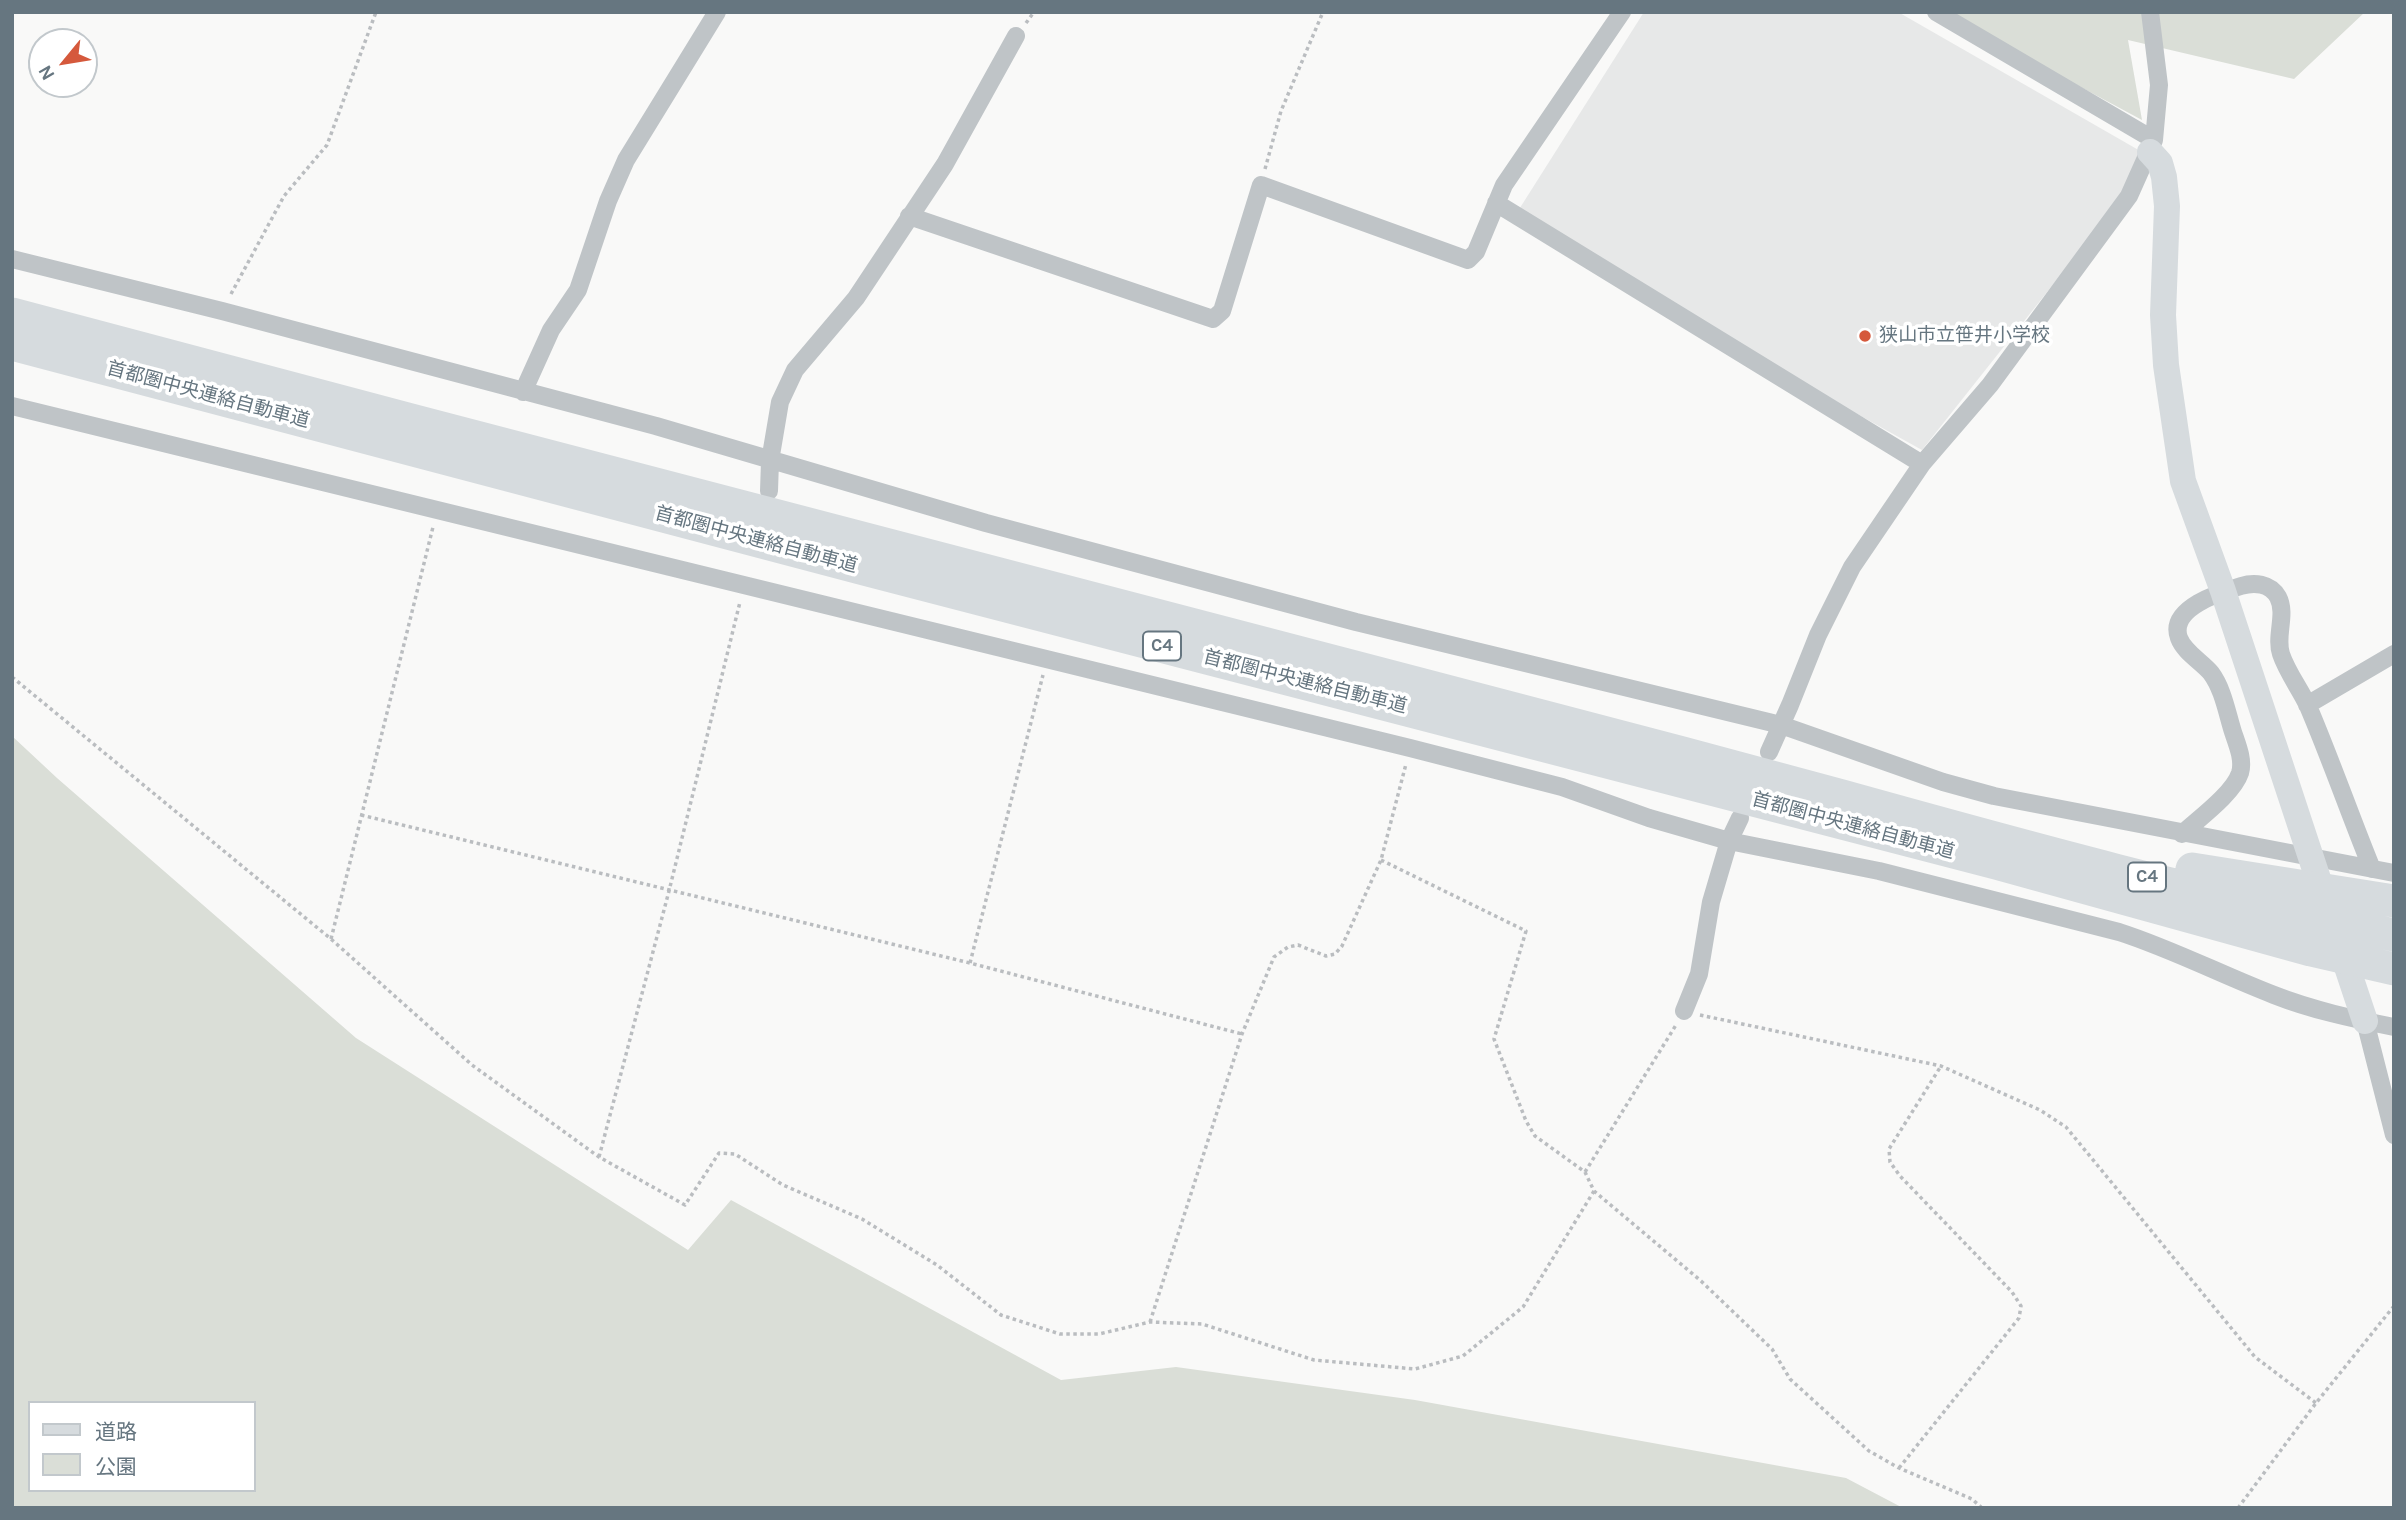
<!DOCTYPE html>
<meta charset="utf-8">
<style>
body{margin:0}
#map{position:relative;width:2406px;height:1520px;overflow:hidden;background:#f9f9f8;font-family:Karla,"Noto Sans JP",sans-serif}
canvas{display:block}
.frame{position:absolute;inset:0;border:14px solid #667680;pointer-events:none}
.legend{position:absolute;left:28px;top:1401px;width:228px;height:91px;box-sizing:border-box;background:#fff;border:2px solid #c2c8cc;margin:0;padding:9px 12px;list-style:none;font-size:21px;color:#667680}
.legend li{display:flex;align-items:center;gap:14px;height:35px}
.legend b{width:35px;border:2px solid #c2c8cc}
.north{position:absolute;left:28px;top:28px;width:70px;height:70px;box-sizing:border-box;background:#fff;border:2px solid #c2c8cc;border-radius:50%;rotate:240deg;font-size:19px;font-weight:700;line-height:28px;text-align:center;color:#667680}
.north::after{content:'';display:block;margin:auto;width:24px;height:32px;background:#d5593c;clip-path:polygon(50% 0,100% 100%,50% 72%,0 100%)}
</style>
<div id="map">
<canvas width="2406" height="1520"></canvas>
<div class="frame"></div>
<ul class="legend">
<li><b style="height:9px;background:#d6dbde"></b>道路</li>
<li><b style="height:19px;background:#daded7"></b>公園</li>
</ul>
<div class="north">N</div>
</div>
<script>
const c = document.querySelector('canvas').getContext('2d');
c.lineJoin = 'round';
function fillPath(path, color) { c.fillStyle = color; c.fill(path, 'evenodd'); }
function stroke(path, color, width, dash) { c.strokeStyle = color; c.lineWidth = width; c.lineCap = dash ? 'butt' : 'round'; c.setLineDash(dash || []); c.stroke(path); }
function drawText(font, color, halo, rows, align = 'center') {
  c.font = font + ' Karla,"Noto Sans JP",sans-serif'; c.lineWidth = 7; c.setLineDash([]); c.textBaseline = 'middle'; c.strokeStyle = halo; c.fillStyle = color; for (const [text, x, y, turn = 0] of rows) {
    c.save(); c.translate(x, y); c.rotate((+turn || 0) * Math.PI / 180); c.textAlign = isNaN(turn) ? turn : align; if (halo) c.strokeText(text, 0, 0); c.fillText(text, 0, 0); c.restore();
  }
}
const built = new Path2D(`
 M1644,12h254l251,144 -29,44 -198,250 -411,-228z`);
const green = new Path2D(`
 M1941,12h424l-71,67 -166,-39 14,80z
 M12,736l45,42 299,260 332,212 43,-50 330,180 115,-13 239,33 431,78 57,30h-1891zM30,1403h224v87h-224z`);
const path = new Path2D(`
 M1026,23l8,-11
 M1265,169l16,-58 42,-99
 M231,294l53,-98 43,-51 49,-133
 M12,677l319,262 141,126 127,92 86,48 34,-52 16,1 48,31 79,34 75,46 64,50 59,19h39l51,-12 52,2 112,36 101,9 48,-13 60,-49 71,-116
 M361,815l609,148 272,71
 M1381,860l145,71 -32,108 32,82 9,15 50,36 9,19 107,90 71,68 18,30 79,72 30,17 73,31 10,9
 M331,939l102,-412
 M970,963l73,-288
 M1700,1015l241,51 99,44 26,17 189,230 61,46
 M599,1157l70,-266 71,-289
 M1585,1172l91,-147
 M1150,1322l92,-288 32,-77 14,-10 10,-2 28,11 9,-2 7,-8 39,-86 25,-96
 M1899,1468l120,-150 2,-12 -9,-14 -112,-116 -10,-14 -1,-13 52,-83
 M2238,1508l78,-105 78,-97`);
const street = new Path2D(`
 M1936,12l218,128
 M1496,203l426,261
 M909,216l304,103 9,-8 39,-126 207,75 8,-8 28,-67 118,-173
 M12,259l210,52 434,115 330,97 370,99 425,103 162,57 51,14 400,77
 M523,392l28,-62 27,-40 30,-89 18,-41 91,-148
 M12,406l1398,342 152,39 87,31 80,23 150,30 240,61c53,17 103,43 155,63 38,15 80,24 120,32
 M769,491l1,-30 10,-59 15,-32 61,-72 89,-134 71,-128
 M2307,705l87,-51
 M1769,752l21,-47 28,-70 34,-68 70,-103 68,-79 139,-189 25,-56 5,-55 -9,-73
 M2182,834c16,-15 51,-40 58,-61 4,-13 -3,-29 -7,-41 -6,-19 -10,-43 -22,-59 -9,-11 -27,-21 -32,-35 -11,-30 42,-46 62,-52 13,-4 29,-3 37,11 9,17 -3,39 3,57 6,18 19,35 27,52 23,54 42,109 64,163
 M1684,1011l15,-37 12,-72 18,-61 11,-23
 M2365,1021l29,114`);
const secondary = new Path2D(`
 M2150,152l10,11 4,14 3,29 -4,109 3,50 17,116 40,110 104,315
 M2339,943l26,78`);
const highway = new Path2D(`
 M12,314c466,125 933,245 1400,368 143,37 287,75 430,114 183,51 366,101 552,139
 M12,344l856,226 1128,293 315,87 83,19
 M2192,869l202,32`);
const markers = [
 [1865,336,7,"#d5593c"]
];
const shields = [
 [1162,646,38],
 [2147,877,38]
];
const shieldNames = [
 ["C4",1162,646],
 ["C4",2147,877]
];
const poiNames = [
 ["狭山市立笹井小学校",1879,336]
];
const streetNames = [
 ["首都圏中央連絡自動車道",208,395,15],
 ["首都圏中央連絡自動車道",756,540,15],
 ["首都圏中央連絡自動車道",1305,682,14],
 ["首都圏中央連絡自動車道",1853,826,15]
];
fillPath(built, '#e7e8e8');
fillPath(green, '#daded7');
stroke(path, '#babdc0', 3.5, [3.5, 3.5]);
stroke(street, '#bfc4c7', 18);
stroke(secondary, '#d6dbde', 26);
stroke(highway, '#d6dbde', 33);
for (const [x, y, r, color] of markers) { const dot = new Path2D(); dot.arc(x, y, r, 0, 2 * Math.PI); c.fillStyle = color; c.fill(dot); stroke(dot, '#fff', 2.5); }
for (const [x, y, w] of shields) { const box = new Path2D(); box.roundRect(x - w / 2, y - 14.5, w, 29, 5); c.fillStyle = '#fff'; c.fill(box); stroke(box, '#667680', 2); }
drawText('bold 18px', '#667680', null, shieldNames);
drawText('19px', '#667680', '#fff', poiNames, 'left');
drawText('19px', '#667680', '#fff', streetNames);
</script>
